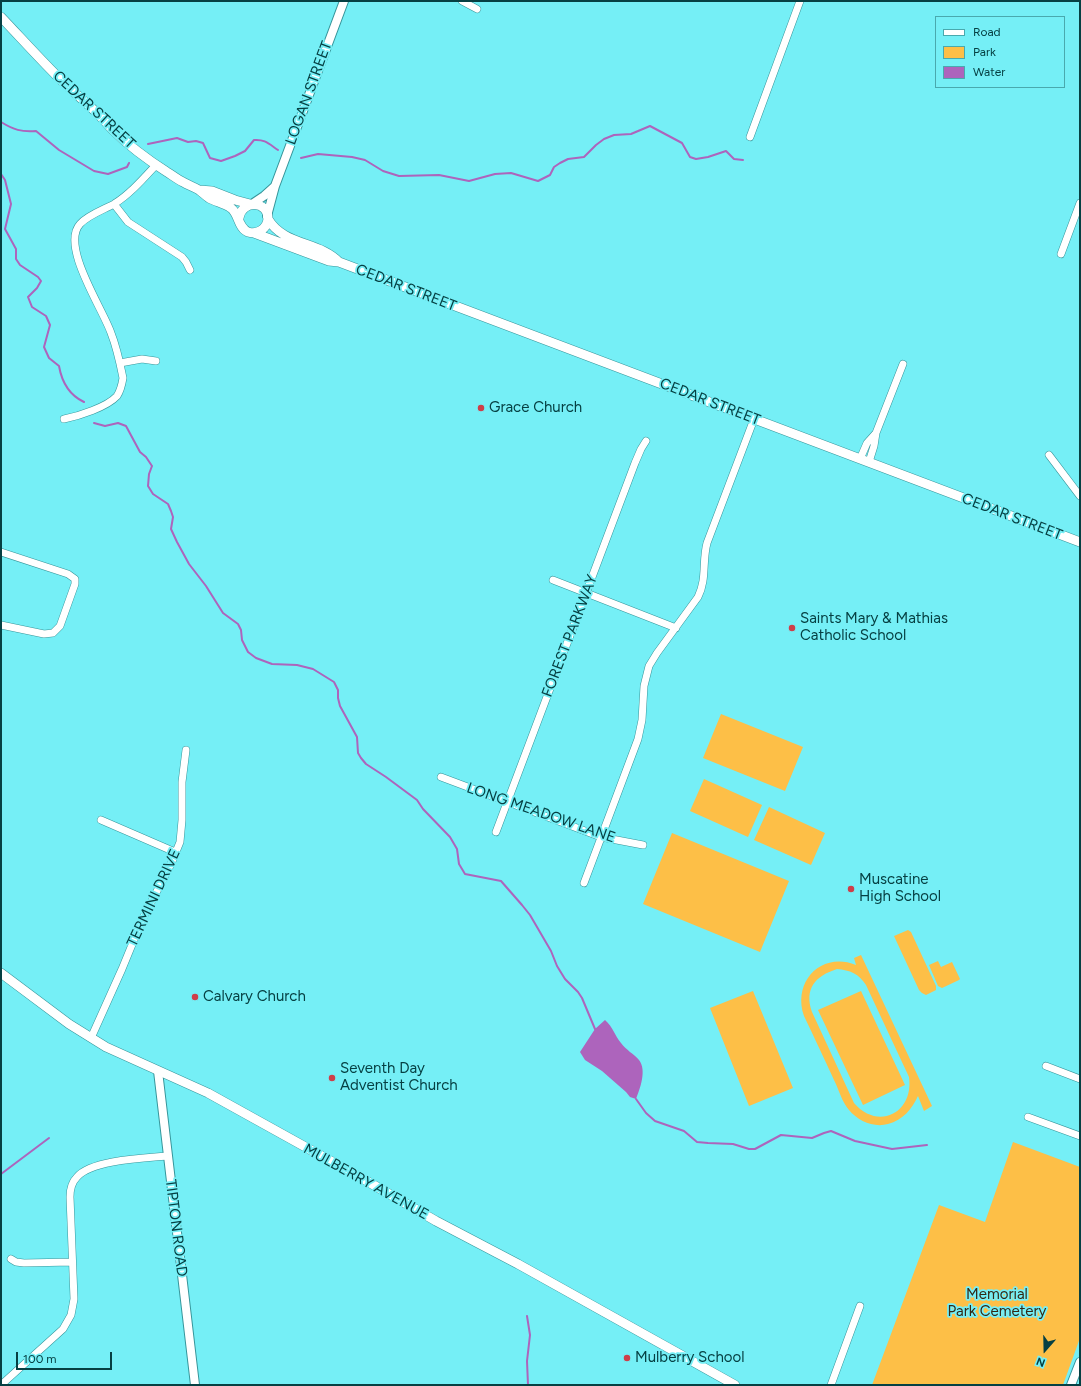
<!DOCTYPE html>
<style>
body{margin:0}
#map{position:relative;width:1081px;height:1386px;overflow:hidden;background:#75eff6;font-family:Figtree,sans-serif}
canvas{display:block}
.frame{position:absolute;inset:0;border:2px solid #064043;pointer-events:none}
.legend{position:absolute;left:935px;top:16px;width:130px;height:72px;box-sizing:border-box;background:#75eff6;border:1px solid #49a9ae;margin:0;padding:5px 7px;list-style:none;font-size:12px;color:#064043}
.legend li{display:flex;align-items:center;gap:8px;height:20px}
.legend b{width:20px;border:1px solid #49a9ae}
.north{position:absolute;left:1025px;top:1330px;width:40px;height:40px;-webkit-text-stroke:3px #75eff6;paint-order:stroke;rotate:200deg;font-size:11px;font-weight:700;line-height:16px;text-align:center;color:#064043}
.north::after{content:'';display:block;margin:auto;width:14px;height:18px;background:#064043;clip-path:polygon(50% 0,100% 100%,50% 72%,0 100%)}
.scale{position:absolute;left:16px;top:1352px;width:96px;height:18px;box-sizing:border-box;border:2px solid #064043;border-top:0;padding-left:5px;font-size:12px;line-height:14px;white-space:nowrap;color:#064043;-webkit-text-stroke:3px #75eff6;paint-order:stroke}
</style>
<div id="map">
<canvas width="1081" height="1386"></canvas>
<div class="frame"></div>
<ul class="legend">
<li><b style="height:5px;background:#fff"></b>Road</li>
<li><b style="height:11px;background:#fdbf47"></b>Park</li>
<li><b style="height:11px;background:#ad64bc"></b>Water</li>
</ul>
<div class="north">N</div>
<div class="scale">100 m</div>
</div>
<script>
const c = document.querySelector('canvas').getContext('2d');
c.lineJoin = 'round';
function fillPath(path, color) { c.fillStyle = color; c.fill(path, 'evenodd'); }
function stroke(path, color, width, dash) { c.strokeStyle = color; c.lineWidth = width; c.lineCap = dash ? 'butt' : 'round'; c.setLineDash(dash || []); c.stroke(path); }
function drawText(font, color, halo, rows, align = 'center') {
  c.font = font + ' Figtree,sans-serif'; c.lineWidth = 3.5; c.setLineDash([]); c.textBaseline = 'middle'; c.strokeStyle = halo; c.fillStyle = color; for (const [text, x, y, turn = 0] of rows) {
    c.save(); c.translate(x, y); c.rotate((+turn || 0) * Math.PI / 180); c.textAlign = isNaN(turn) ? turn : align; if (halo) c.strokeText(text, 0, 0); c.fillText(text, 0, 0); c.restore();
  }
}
const green = new Path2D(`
 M721,714l82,33 -18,44 -82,-33z
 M704,779l58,26 -14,32 -58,-26z
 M769,807l56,26 -14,32 -57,-25z
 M672,833l117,48 -29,71 -117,-48z
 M908,930l3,2 25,54v4l-10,5 -4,-2 -3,-3 -25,-54z
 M861,955l71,151 -8,5 -6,-15c-6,13 -15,24 -30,28 -14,4 -30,-3 -39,-14 -7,-8 -10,-20 -15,-30 -10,-22 -20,-43 -30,-64 -12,-35 18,-65 52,-51l-2,-7zM837,969c13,1 22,5 29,16l43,92c5,36 -31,54 -55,26l-42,-91c-8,-23 3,-36 25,-43z
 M938,961l3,6 11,-5 8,17 -1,1 -17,8 -4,-2 -9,-21z
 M753,991l40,97 -44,18 -39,-98z
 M861,991l44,94 -42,20 -45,-95z
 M1013,1142l67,25v171l-17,47h-191l67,-180 46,17z`);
const water = new Path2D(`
 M605,1020c8,7 10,16 16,23 5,7 13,11 18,17 8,10 1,29 -3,39l-6,-2 -4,-5 -24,-21 -17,-11 -5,-8 15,-23z`);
const stream = new Path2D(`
 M1,122c13,8 20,10 35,9l23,19 35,21 14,3 19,-7 2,-4
 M148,144l29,-6 11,4 8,-1 7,2 7,15 11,3 14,-5 10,-5 9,-11c11,-1 15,4 24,10
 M301,158l17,-4 34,3 13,3 18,11 16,5 40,-1 30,6 26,-7 16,-1 27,8 12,-6 4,-8 6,-4 8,-4 16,-2 12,-12 8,-6 10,-4 17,-1 19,-8 32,17 8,14 6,2 12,-2 18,-6 8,8 9,1
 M1,174l4,6 6,24 -6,25 11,20v10l4,6 18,12 3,4 -4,7 -9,9 4,10 14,9 4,9 -6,22 5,11 10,8c3,17 10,29 25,36
 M94,423l11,3 13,-3 8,3 14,26 6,5 6,9 -3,8 -1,12 5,8 15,10 3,7 2,6 -2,12 6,13 12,22 17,22 17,27 15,11 3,6 1,10 6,12 8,6 16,6 25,1 16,4 21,13 4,8v8l2,8 17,31 1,16 3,5 5,6 20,13 31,23 6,9 27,28 7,12 2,15 6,10 36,7 21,24 8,10 21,36 6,15 8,13 13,13 4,6 13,31
 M636,1099l10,14 9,8 29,10 13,11 11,1 25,1 16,5h6l26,-14 31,3 12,-5 7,-2 24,10 37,8 35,-4
 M1,1174l48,-36
 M527,1316l3,19 -3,26 1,24`);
const minor = new Path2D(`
 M462,1l15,8
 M750,137l50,-136
 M114,204l14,18 54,35 4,5 4,8
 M1061,254l19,-51
 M120,363l22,-4 14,2
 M64,419c15,-3 43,-12 53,-23 4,-6 5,-12 6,-18 -3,-15 -6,-30 -12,-45 -8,-24 -51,-87 -31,-109 8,-9 23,-14 34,-20 16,-10 29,-25 42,-39
 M1049,455l31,41
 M860,459l7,-16 9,-10 27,-69
 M869,462l5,-16 2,-13
 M1,552l67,22 7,5v5l-15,42 -7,7 -9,1 -43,-9
 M553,580l123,48
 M441,777l160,60 42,8
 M101,820l74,32
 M496,832l139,-369 6,-14 5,-8
 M584,883l54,-144 4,-19 2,-34 5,-20 8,-13 41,-56c9,-18 4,-35 9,-54l47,-124
 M91,1038l31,-69 21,-51 28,-54 9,-22 2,-22v-38l4,-32
 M1046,1066l34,13
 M1028,1117l52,19
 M11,1259l5,3 8,1 48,-1
 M1,1385l62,-56 8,-14 3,-16 -4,-102c0,-7 1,-14 7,-20 14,-17 68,-19 90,-21
 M831,1385l29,-79`);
const tertiary = new Path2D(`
 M252,204l12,-8 10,-9
 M267,216l8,-30 69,-185
 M158,1071l37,314
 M1071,1385l9,-23`);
const secondary = new Path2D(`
 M1,17c19,20 37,40 56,59 14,14 29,26 43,40 4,4 8,9 12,13 16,16 36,31 55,43 5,3 10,7 16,10 5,3 11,5 16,8 3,2 6,5 10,8 7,4 15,5 22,10 8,6 7,20 17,24 9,3 19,-3 20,-13 1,-18 -26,-20 -29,-1
 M199,190l13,1 23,9 15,4
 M268,219c16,27 51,22 71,43
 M254,233l75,28 10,1 741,280
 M1,973l68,51 37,23 102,46 157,87 71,41 82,43 217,121`);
const markers = [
 [481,408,4,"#ce3e49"],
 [792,628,4,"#ce3e49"],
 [851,889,4,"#ce3e49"],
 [195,997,4,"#ce3e49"],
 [332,1078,4,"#ce3e49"],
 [627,1358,4,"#ce3e49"]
];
const streetNames = [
 ["LOGAN STREET",309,93,-70],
 ["CEDAR STREET",94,110,43],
 ["CEDAR STREET",406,288,21],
 ["CEDAR STREET",710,402,21],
 ["CEDAR STREET",1012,517,21],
 ["FOREST PARKWAY",570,636,-69],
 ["LONG MEADOW LANE",541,813,19],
 ["TERMINI DRIVE",154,898,-65],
 ["MULBERRY AVENUE",366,1182,29],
 ["TIPTON ROAD",176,1228,83]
];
const poiNames = [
 ["Grace Church",489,408],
 ["Saints Mary & Mathias",800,619],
 ["Catholic School",800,636],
 ["Muscatine",859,880],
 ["High School",859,897],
 ["Calvary Church",203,997],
 ["Seventh Day",340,1069],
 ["Adventist Church",340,1086],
 ["Mulberry School",635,1358]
];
const parkNames = [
 ["Memorial",997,1295],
 ["Park Cemetery",997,1312]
];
fillPath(green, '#fdbf47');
fillPath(water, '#ad64bc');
stroke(stream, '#ad64bc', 2);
stroke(minor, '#36959a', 8);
stroke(tertiary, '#36959a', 10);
stroke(secondary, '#36959a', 10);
stroke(minor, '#fff', 7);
stroke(tertiary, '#fff', 8);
stroke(secondary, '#fff', 9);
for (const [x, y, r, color] of markers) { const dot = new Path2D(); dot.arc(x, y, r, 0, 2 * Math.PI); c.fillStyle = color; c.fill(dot); stroke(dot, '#75eff6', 1.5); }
drawText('15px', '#064043', '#75eff6', streetNames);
drawText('15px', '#064043', '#75eff6', poiNames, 'left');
drawText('15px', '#342915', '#75eff6', parkNames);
</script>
